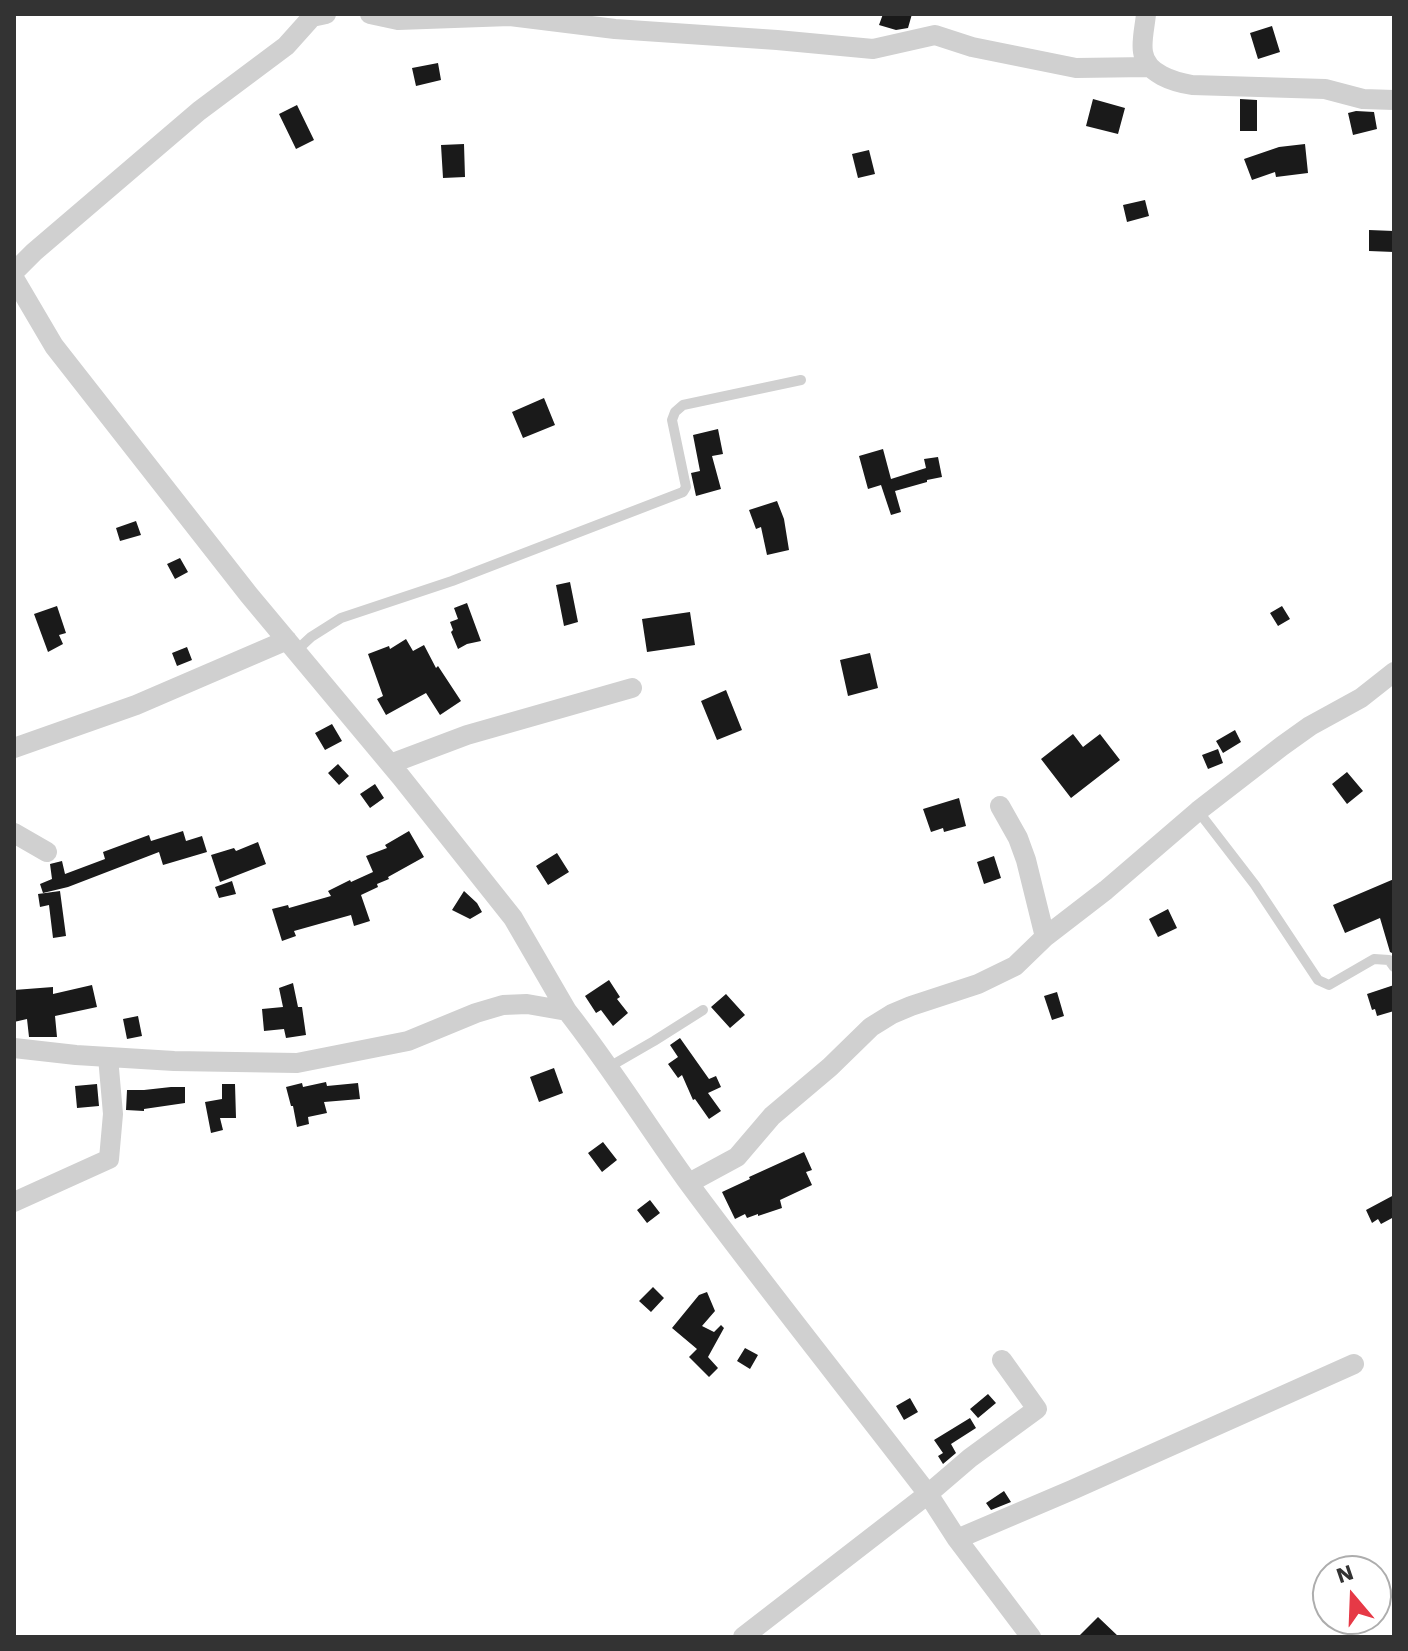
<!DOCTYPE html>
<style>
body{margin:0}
#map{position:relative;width:1408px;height:1651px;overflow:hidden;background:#fff;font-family:"Work Sans",sans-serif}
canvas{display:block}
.frame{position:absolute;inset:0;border:16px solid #333;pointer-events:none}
.north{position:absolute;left:1312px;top:1555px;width:80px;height:80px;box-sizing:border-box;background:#fff;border:2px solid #adadad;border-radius:50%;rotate:341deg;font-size:22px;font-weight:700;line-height:32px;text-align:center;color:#333}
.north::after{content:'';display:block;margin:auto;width:28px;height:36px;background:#e63946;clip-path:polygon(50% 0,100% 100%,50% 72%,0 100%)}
</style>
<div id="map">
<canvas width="1408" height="1651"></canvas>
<div class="frame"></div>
<div class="north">N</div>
</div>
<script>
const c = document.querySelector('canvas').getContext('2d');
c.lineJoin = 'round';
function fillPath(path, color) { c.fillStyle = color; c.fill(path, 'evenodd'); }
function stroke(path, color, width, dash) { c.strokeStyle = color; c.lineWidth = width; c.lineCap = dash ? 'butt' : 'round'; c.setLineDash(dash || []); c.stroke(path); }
const building = new Path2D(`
 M883,14h29l-4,14 -12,2 -17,-5z
 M1272,26l8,26 -22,7 -8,-26z
 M438,63l3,17 -25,6 -4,-18z
 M1093,99l32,9 -7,26 -32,-8z
 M1240,99l17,1v31h-17z
 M297,105l17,35 -18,9 -17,-35z
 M1356,111l18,1 3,17 -24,6 -5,-22z
 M464,144l1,33 -22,1 -2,-33z
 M1305,144l3,29 -32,4 -1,-5 -23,8 -8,-21 35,-12z
 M869,150l6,24 -17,4 -6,-24z
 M1145,200l4,16 -22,6 -4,-17z
 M1369,230l25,1v21l-25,-1z
 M544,398l11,27 -32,13 -11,-26z
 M718,429l5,25 -11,2 9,33 -25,7 -5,-23 9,-2 -7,-36z
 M883,449l8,30 35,-11 -2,-9 14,-2 4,20 -15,3v2l-32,9 6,21 -10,3 -10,-30 -13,4 -9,-33z
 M777,501l7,18 5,31 -22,5 -6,-28 -5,2 -7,-19z
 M136,521l5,14 -21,6 -4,-13z
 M180,558l8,14 -13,7 -8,-15z
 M570,582l8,40 -14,4 -8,-41z
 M467,603l14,38 -14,3 -9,5 -7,-17 2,-2 -3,-8 8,-3 -4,-11z
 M57,606l9,27 -7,2 4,9 -15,8 -14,-38z
 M1282,606l8,13 -12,7 -8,-13z
 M690,612l5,33 -48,7 -5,-33z
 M406,639l7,12 11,-6 12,23 2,-2 23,35 -21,14 -14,-22 -40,22 -9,-16 6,-3 -15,-42 21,-8 1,3z
 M187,647l5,13 -15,6 -5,-13z
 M870,653l8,35 -30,8 -8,-36z
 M726,690l16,40 -25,10 -16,-39z
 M332,724l10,17 -17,9 -10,-17z
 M1235,730l6,12 -18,11 -7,-12z
 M1073,734l10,13 17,-13 20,26 -49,38 -30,-39z
 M1218,749l5,14 -15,6 -6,-14z
 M338,764l11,12 -10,9 -11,-12z
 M1347,772l16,19 -16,13 -15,-20z
 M375,784l9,14 -14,10 -10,-14z
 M959,798l7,28 -22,6 -1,-4 -12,4 -8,-23z
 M183,831l3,10 16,-5 5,16 -44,13 -4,-13 -91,35 -25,6 -3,-9 12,-5 -2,-15 12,-3 3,13 40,-15 -2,-7 46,-17 2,6z
 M409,831l15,26 -36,20 1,2 -12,5 1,3 -17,8 9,26 -16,5 -3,-11 -57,16 2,5 -14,5 -10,-32 16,-4 1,3 42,-12 -3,-5 22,-11 1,2 22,-10 -7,-16 21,-8 -2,-3z
 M258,842l8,22 -46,18 -9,-27 23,-7 2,3z
 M557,853l12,19 -21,13 -12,-19z
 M994,856l7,22 -17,6 -7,-22z
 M1394,879v75l-4,-2 -10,-34 -35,15 -12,-28z
 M232,881l4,13 -17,4 -4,-11z
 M60,891l6,45 -13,2 -4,-33 -9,2 -2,-13z
 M464,891l13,12 5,9 -12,7 -18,-9z
 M1168,909l9,19 -19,9 -9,-18z
 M609,980l11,17 -3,2 11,14 -15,13 -12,-16 -5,3 -11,-17z
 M293,983l5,24h4l4,28 -20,3 -2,-9 -20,2 -2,-22 21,-2 -4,-19z
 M92,985l5,22 -42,9 2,21h-28l-2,-18 -13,3v-32l39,-3v7z
 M1394,985v26l-17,5 -2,-7 -3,1 -5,-16z
 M1057,992l7,24 -12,4 -8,-24z
 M726,994l19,21 -15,13 -19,-21z
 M138,1016l4,20 -15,3 -4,-20z
 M680,1038l29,41 7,-3 5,11 -13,6 13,18 -12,8 -14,-20 -2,1 -11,-25 -4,3 -10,-14 10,-7 -8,-12z
 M554,1068l9,25 -24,9 -9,-25z
 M326,1082l1,4 31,-3 2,16 -36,3 3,11 -19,4 1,7 -12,3 -4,-21h-2l-5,-19 16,-4 1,4z
 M97,1084l2,22 -22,2 -2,-22z
 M222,1084h13l1,34h-16l3,12 -12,3 -6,-31 17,-3z
 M171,1087h14v16l-41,6v2l-18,-1 1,-20h17z
 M603,1142l14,18 -15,12 -14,-19z
 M804,1152l8,18 -6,2 6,13 -32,15 2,8 -24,8v-2l-11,4 -2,-4 -10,5 -13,-27 28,-13 -1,-2z
 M1394,1195v22l-13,7 -3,-5 -6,4 -6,-13z
 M650,1200l10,13 -13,10 -10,-13z
 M653,1287l11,11 -13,14 -12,-11z
 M707,1292l8,19 -13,15 12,6 7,-7 3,3 -16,29 10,11 -9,9 -20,-20 8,-8 -25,-21 27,-33z
 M745,1348l13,7 -8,14 -13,-8z
 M988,1394l8,9 -18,15 -8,-9z
 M910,1398l8,14 -14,8 -8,-14z
 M970,1418l6,10 -25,16 5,9 -13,11 -5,-8 5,-3 -9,-13z
 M1004,1491l7,11 -20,8 -5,-7z
 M1098,1617l21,20h-41z`);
const lane = new Path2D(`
 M297,650l14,-13 30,-19 111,-37 231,-89 3,-5 -14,-67 3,-8 8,-7 118,-25
 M1198,811l57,74 63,95 11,5 45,-26 15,1 5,7
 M609,1067l45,-26 49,-31`);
const street = new Path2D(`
 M370,14l28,6 112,-4 105,13 162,11 96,9 62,-14 37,12 104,21 73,-1
 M1146,14c-1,12 -5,27 -3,38 3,22 31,30 49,33l133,4 38,10 31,1
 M14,272l20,-20 165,-141 87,-65 26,-29 14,-3
 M14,278l40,68 195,249 152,182 112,141 54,93
 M14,748l122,-43 151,-65
 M390,764l77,-29 165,-47
 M1000,806l18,32 8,22 19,77
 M14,833l33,19
 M14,1048l62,7 98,6 123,2 111,-22 68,-28 27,-8 24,-1 40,7c44,56 81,116 123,174 77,104 159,206 238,309l29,45 74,98
 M689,1183l48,-26 35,-41 58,-49 41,-40 21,-13 19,-8 67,-22 37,-18 30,-29 61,-47 92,-79 84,-65 28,-20 51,-28 33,-26
 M14,1202l95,-43 4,-45 -5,-57
 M957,1539l115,-49 282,-126
 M743,1637l185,-143 42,-36 67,-49 -35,-49`);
fillPath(building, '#1a1a1a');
stroke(lane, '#d0d0d0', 10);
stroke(street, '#d0d0d0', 20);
</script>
